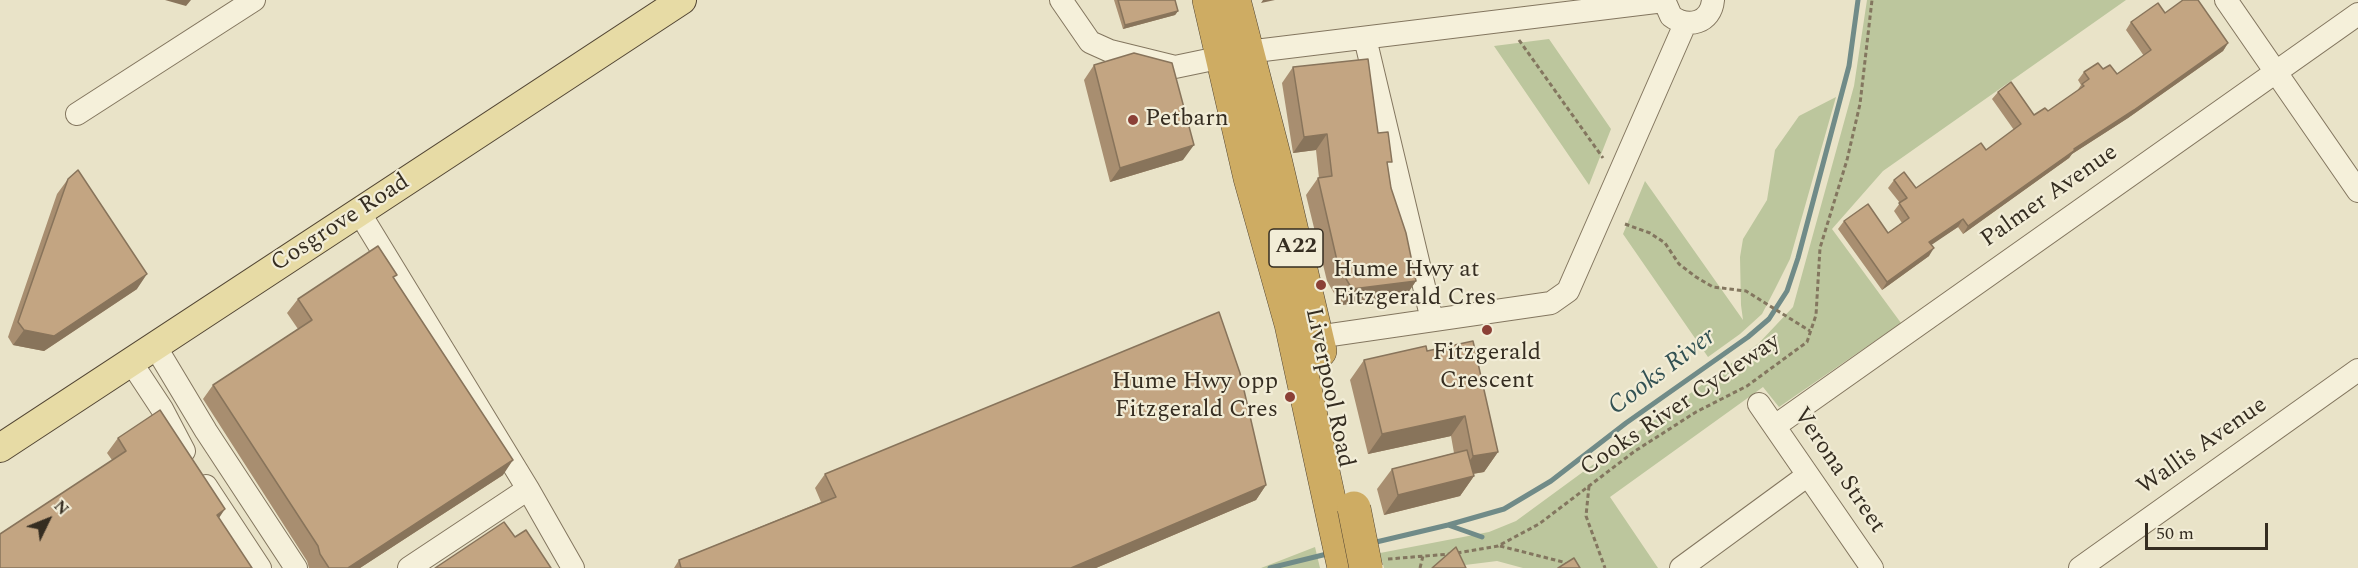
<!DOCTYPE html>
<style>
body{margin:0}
#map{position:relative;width:2358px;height:568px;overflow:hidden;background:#e9e3c8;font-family:Spectral,serif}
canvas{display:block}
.north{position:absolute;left:18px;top:490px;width:60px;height:60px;-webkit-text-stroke:4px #f2edd7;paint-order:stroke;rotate:47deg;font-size:16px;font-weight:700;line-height:24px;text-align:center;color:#352d21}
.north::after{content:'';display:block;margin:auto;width:21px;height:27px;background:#352d21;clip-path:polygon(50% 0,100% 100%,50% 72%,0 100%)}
.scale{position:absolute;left:2145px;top:523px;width:123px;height:27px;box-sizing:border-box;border:3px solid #352d21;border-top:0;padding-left:8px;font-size:18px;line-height:21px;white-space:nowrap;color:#352d21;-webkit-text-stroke:4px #f2edd7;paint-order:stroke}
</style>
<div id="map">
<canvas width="2358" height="568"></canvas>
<div class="north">N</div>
<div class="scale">50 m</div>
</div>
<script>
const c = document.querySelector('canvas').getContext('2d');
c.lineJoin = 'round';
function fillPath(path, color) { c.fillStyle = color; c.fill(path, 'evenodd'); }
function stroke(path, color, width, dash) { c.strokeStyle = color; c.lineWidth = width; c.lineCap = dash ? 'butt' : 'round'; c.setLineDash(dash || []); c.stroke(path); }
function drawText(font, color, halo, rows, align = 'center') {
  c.font = font + ' Spectral,serif'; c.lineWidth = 4.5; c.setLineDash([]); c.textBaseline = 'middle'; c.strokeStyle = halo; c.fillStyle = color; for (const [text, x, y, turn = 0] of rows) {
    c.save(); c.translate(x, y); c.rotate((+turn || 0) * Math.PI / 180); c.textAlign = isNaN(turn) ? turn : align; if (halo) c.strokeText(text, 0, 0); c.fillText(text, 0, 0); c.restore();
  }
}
const green = new Path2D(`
 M1867,0h259l-243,171 -51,58 69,94 -122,84 -16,-20 -153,110 48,71h-135l-26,-7 -56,7h-57l-4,-15 109,-21 27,-11 243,-178 34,-36 61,-221z
 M1549,39l62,90 -22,56 -95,-139z
 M1836,97l-46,162 -15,30 -13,25 -22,20 -32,23 -85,-123 22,-53 98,139 -2,-15 -1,-48 3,-18 24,-39 8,-50 24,-34z
 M1315,547l5,21h-59z`);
const stream = new Path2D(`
 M1448,525l34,12
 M1372,543l76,-18 56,-16 47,-28 75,-58 122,-86 21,-18 18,-28 11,-33 51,-192 9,-66
 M1270,568l61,-15`);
const path = new Path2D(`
 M1519,40l84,118
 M1625,224l25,9 15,10 14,21 17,13 17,10 33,4 64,40
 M1589,486l-3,30 19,52
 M1500,546l63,16 11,6
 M1457,553l41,-7 41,-22 96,-73 61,-39 51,-26 60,-44 9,-27 4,-67 27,-88 13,-56 12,-104
 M1388,559l62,-5
 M1420,568l3,-12`);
const minor = new Path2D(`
 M1061,0l29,42 20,9 65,16 72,-15 417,-51
 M1664,0l7,16c17,13 40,7 42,-16
 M2226,0l132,191
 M1365,38l67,282
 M77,114l177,-114
 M359,212l169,277 45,79
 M1317,337l234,-34 17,-12 117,-267
 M155,346l51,85 90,137
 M131,362l31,47 22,42
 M1759,404l113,164
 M1775,426l583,-412
 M206,486l54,82
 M409,568l119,-79
 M1681,568l127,-93
 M2080,568l278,-198`);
const major = new Path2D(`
 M0,448l682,-448`);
const highway = new Path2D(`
 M1209,0l41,178 41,146 53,244
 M1234,0l41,159 45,192`);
const highwayBridge = new Path2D(`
 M1354,508l12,60`);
const wall = new Path2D(`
 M1114,0h61l3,11 -3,4 -52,14z
 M2165,13l63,30 -5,8 -95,67 -56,36 -3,4 -106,76 -5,-7 -27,17 -2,12 -47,34 -44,-61 6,-8 44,12 14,-10 -8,-12 6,-8 -12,-15 6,-8 22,8 70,-38 28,-20 -22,-31 6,-7 36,23 14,-4 29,-20 4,-6 -3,-5 6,-8 33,2 27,-18 -18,-26 5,-8z
 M1094,65l89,95 -73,22 -26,-102z
 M1293,67l85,66 10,34 3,21 25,93 -11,16 -64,8 -14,-24 -21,-86 12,-17h1l-3,-28 -23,3 -11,-70z
 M68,179l69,110 -93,62 -31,-6 -5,-8 49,-143z
 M394,279l109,196 -143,93h-51l-2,-7 -104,-162 10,-14 85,-56 -11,-16 11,-14z
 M1427,351l71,101 -14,20 -11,2 1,2 -14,20 -76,19 -7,-26 15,-20 62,-16 -3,-17 -83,18 -18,-74 14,-20z
 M118,438l101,80 -107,-58 -5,-7z
 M825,474l441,11 -10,15 -160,68h-422l5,-8 142,-58 -6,-14z`);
const shadedWall = new Path2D(`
 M165,0h26l-5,6z
 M1263,0h12l-14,3z
 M1178,11l-3,4 -52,14 2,-4z
 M2228,43l-5,8 -95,67 -56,36 -3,4 -106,76 5,-8 106,-77z
 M1327,134l-11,16 -23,3 11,-16z
 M1194,145l-11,15 -73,22 10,-14z
 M1963,219l-5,8 -34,23 5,-8z
 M1934,248l-5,8 -47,34 5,-8z
 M147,274l-10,15 -93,62 -31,-6 11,-15z
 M1416,281l-11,16 -64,8 11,-16z
 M1465,416l-14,20 -83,18 14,-20z
 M1498,452l-14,20 -25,4 14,-20z
 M513,460l-10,15 -143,93h-12z
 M1474,476l-14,20 -76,19 14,-20z
 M1266,485l-10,15 -160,68h-25z
 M225,509l-10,15 2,-9z`);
const building = new Path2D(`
 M1118,0h57l3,11 -53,14z
 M2183,0h15l30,43 -94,67 -60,39 1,1 -107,76 -5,-7 -34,23 5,6 -47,34 -43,-61 24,-17 20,29 21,-15 -10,-15 8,-5 -13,-18 10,-8 12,16 65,-45 5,7 35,-26 -23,-32 13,-10 23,33 11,-7 3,3 36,-25 -2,-2 7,-5 -5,-7 14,-9 5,6 7,-4 7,9 34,-24 -20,-28 27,-19 7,10z
 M1134,53l38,10 22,82 -74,23 -26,-103z
 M1368,59l10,74 10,-1 4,30h-5l4,26 15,45 10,48 -64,8 -14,-24 -20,-87 14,-2 -5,-42 -23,3 -11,-70z
 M78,170l69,104 -93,62 -30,-6 -6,-8 50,-143z
 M378,246l19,29 -4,2 120,183 -165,108h-19l-9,-14 -2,-8 -105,-161 99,-65 -14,-21z
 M1219,312l21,61 26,112 -195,83h-390l-2,-8 157,-63 -11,-23z
 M1473,341l25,111 -25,4 -8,-40 -83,18 -18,-74 62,-14 1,5z
 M160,410l65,99 -8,6 35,53h-252v-34l126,-83 -8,-13z
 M1467,450l7,26 -76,19 -6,-26z
 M504,522l11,15 11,-7 25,38h-116z
 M1456,547l10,21h-34z
 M1574,558l6,10h-22z`);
const markers = [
 [1133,120,6,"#8b4036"],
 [1321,285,6,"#8b4036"],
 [1487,330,6,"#8b4036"],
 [1290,397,6,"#8b4036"]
];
const shields = [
 [1296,248,54]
];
const shieldNames = [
 ["A22",1296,248]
];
const poiNames = [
 ["Petbarn",1145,120],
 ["Hume Hwy at",1333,271],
 ["Fitzgerald Cres",1333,299],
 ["Fitzgerald",1487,354,"center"],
 ["Crescent",1487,382,"center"],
 ["Hume Hwy opp",1278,383,"right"],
 ["Fitzgerald Cres",1278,411,"right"]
];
const streetNames = [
 ["Palmer Avenue",2050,197,-35],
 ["Cosgrove Road",341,224,-33],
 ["Liverpool Road",1328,388,78],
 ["Cooks River Cycleway",1681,406,-34],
 ["Wallis Avenue",2203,447,-35],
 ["Verona Street",1838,471,56]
];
const waterNames = [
 ["Cooks River",1663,373,-37]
];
fillPath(green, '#bcc69d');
stroke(stream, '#708b88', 5);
stroke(minor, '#83765f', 24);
stroke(major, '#524533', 30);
stroke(highway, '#524533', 34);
stroke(path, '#83765f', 3, [4.5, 3]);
stroke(minor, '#f5f0da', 22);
stroke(major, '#e7dba5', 28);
stroke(highway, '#ceac63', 33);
stroke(highwayBridge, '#524533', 34, []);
stroke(highwayBridge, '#ceac63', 33);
fillPath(wall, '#a88e70');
fillPath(shadedWall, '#88745b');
fillPath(building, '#c3a582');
stroke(building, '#88745b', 1.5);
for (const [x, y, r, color] of markers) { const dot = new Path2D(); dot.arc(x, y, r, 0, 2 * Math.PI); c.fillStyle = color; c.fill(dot); stroke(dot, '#f2edd7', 2); }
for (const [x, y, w] of shields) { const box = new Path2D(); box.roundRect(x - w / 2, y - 19, w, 38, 4.5); c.fillStyle = '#f2edd7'; c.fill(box); stroke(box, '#352d21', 1.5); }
drawText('bold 22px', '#352d21', null, shieldNames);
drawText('24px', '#352d21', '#f2edd7', poiNames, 'left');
drawText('24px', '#352d21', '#f2edd7', streetNames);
drawText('italic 26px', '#325153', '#f2edd7', waterNames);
</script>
